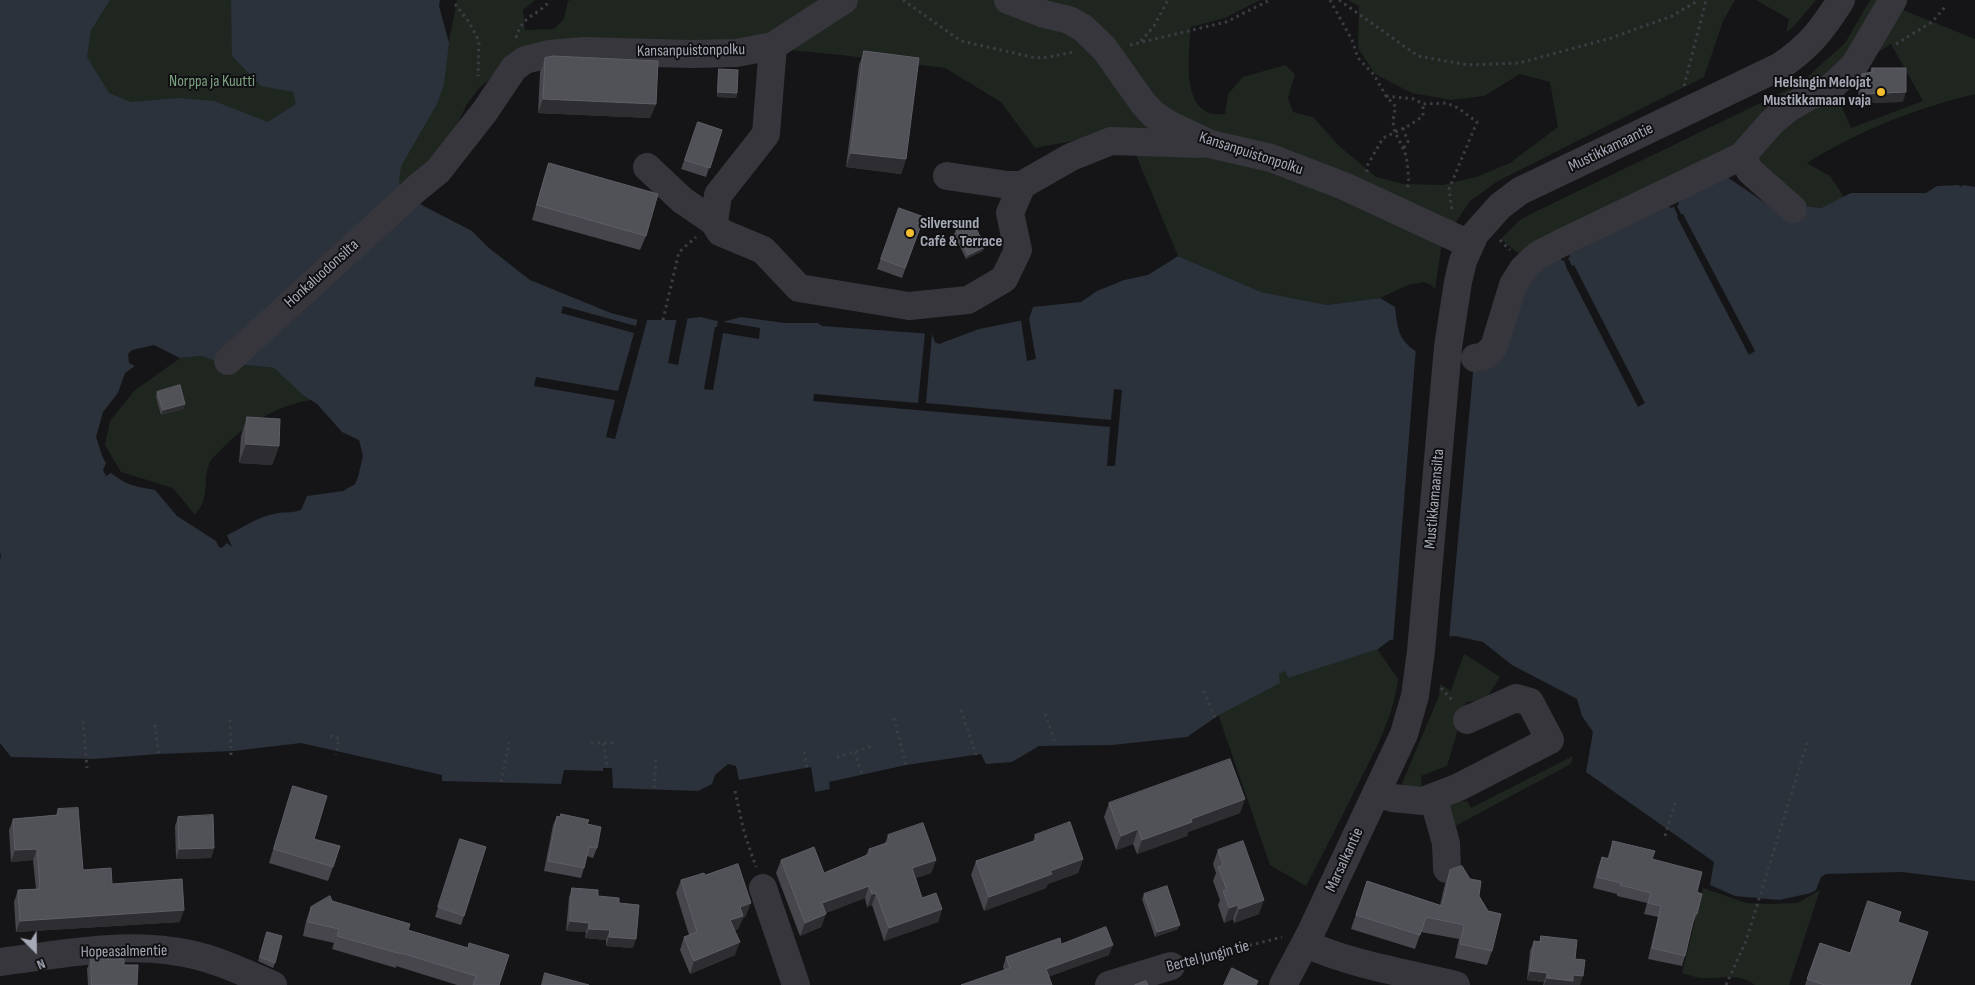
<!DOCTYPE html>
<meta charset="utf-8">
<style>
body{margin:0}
#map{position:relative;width:1975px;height:985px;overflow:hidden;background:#151517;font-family:"Sofia Sans Condensed",sans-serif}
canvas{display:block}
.north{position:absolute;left:10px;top:925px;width:50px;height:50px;-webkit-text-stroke:4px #101012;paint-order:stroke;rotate:157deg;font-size:14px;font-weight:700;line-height:20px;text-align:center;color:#a6aab7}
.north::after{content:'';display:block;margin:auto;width:18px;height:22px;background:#a6aab7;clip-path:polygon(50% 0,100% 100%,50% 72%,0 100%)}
</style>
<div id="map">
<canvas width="1975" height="985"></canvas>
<div class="north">N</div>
</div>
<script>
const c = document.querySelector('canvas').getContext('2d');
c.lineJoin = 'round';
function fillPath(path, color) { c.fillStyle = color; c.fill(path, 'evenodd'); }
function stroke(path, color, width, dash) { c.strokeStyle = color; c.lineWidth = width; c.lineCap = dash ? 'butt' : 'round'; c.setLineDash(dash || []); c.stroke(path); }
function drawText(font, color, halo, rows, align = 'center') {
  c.font = font + ' "Sofia Sans Condensed",sans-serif'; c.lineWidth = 4; c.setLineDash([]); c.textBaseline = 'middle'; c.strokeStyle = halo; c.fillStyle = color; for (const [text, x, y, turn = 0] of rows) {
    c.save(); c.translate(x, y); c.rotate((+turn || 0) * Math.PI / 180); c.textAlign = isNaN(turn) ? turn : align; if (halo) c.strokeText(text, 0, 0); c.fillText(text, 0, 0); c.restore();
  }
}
const green = new Path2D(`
 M64,0h212l43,110 -192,52z
 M457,0h78l-12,10 2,20 29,-1 10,-10 4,-18 3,-1h689l-35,18 -34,9c-2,25 -10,80 22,87 4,1 9,0 12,0l3,-20 15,-17 42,-12 10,9 -7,24 5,14 20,5 26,29 37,31 27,7 39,1 34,-8 34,-14 48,-36 -8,-45 -30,-8 -36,22 -33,4 -39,-7 -37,-19 -17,-26 1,-42 -11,-6h387l-12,21 -19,56 -206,104 -28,20 -28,42 -7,46 -4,-4 -7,-3 -16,3 -28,13 -53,7 -66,-13 -83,-36 -52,-125 -91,17 -34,-46 -56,-34 -104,-13 -83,-8 -233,4 -46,37 -12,16 -30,60 -32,26 -55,-67 99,-82z
 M1756,0h60l-22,26 -8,7 3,-14z
 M1870,0h20l-2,4 87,35v55c-59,14 -117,37 -168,69l23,13 14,21 -23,11 -19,-2 -90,-44 -193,92 -18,-15 19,-19 17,-9 244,-118 23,-13 41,-37zM1891,44l32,57 -72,27 -20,-46z
 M202,356l16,6 56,6 37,32c-34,5 -70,27 -92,52 -4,4 -9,8 -10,12 -7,20 2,32 -14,51l-22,-27 -52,-16 -16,-27 5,-24 24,-30 46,-33z
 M1379,640l-1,10 20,29c-5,40 -25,76 -43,111 -16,32 -32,64 -49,96l-36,-21 -56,-163 3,-8 68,-23 3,7z
 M1464,654l36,23 -15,23 -19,2 -19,64 -26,10 1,15 -24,2 41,-97 1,-12 11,7z
 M1573,756l-2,7 -4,3 -119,64 -6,-23 13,-5 12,-1 4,7z
 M1703,888l43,15 26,1 26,-1 22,-13 -31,95h-34c-14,-12 -36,-6 -54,-7 -6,-1 -13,-3 -19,-5z`);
const water = new Path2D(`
 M0,0h110l-19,30 -4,27 22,36 22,9 47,-4 36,3 54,21 28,-18 -3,-12 -32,-6 -29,-30 -1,-56h209l-1,6 10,37 -5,41 -7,20 -36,62 -2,16 13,18 60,31 17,17 41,32 81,33 27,7h39l23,-3 22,5 19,-5 43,6h34l4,3 110,8 3,8 4,2 40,-15 50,-10 4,-12 48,-5 16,-11 27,-11 24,-5 30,-19 83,36 66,13 53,-7 15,9c1,8 2,19 5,27 12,26 46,26 70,30l62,-85 12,-13 183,-89 53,36 22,-7 19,2 30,-15h75l11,-7 22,-1 1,2 3,-2 12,2v694l-73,-9 -76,2 -5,3 -5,13 -5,3 -32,7 -44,-4 -25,-11 4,-23 -128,-90 7,-40 -11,-16 -5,-17 -65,-34 -29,-23 -28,-6 -65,4 -12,9 -90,29 -3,-7 -6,3 1,9 -61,32 -32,22 -75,8 -73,1 -27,16 -26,2 -5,-10 -75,11 -77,17 1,7 -15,3 -4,-25 -72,13 -3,-14 -8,-2 -13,11 -3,9 -14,7 -85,-3 -1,-20h-9v3l-39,-1 -3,14 -119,-3v-6l-141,-32 -68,8 -74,3 -66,5 -82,-2 -11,-14v-184l1,-3 -1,-4zM154,345l26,13 22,-2 16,6 56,6 29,27 14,9 25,28 17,8 4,16 -5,21 -3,7 -12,7 -36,5 -6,14c-13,4 -17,1 -27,4 -16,3 -32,14 -47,21l5,12 -5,-4 -5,5 -3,-1 -3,-6 -39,-25 -22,-26c-21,-4 -27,-4 -44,-17l-5,3 -3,-6 3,-7c-6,-10 -6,-16 -10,-26l7,-25 15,-19 7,-20 10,-7 -6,-3 -1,-9 4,-4z`);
const pier = new Path2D(`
 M1678,201l1,3 -2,2 4,8h2l72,137 -6,4 -72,-138 1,-1 -4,-9 -4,1 -1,-3z
 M1568,253l2,4 -2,1 4,8 2,-1 71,138 -7,4 -71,-138 -3,-9 -2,1 -2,-4z
 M563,306l73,20 2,-9h10l-33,122 -9,-2 9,-37 -81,-14 2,-9 82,14 16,-58 -73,-20z
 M688,316l-10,49 -10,-2 9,-46z
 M1029,319l7,40 -9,2 -6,-41z
 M718,321l42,7 -1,11 -36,-6 -10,57 -9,-1 11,-62h2z
 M925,333l7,1 -6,69 185,17 3,-31 8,1 -7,76h-8l3,-39 -297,-26 1,-7 104,9z
 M1416,347l10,8 48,6 -25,278 -56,4z`);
const path = new Path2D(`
 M903,0l58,41 71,16 11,1 31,-6
 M1330,0l22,40 6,18 16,17 12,21 10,11c-8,24 3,28 10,49 2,9 2,19 3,28l-3,5
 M1339,0l79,56 50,9 51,-2 92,-25 61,-22 27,-16
 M455,4l14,18 10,19 -1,35
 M516,38c6,-24 23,-22 34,-38
 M1141,41l13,-15 14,-26
 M1896,44l36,-22 13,-15
 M1130,45l96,-23 44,-22
 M1684,86l22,-86
 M1386,96l28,3 9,5 24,-1 11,5 19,14 -28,67 3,22
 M1403,128l5,14 -5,7
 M1367,172v-6l16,-28 27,-13 13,-9v-12
 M1500,240l10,10
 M663,320l16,-68 17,-15
 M1441,688l12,13
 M1204,691l11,27
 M961,710l15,45
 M1045,714l11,31
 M894,718l12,47
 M230,720l1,37
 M83,721l4,47
 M155,725l4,32
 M330,736l9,2 -3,17
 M591,743h25
 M603,743l4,24
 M804,752l3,16
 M855,752l7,23
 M837,757l36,-11
 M501,782l8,-40
 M654,788l2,-28
 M735,791l9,41 12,35
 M1665,836l10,-33
 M1193,960l89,-23
 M1726,985l20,-44 62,-201`);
const minor = new Path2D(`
 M1008,0l36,14 25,6 14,8 21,20 39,55 10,11 15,10 42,20 61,14 73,28 125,58
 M1742,156l8,15 43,38
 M647,167l35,33 32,22 4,-27 48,-61 7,-88
 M947,176l61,9h14l49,-28 40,-16 90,3
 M714,222l6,10 43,18 36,38 110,18 59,-6 36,-21 14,-29 -8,-37 12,-28
 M1475,358l10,-2 9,-9 19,-62 10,-16 15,-14 29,-15 175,-84 30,-34 18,-15 20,-11 18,-6 26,-24 39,-66
 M228,361l189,-173 21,-17 47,-60 29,-43 11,-8 24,-6 34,-3 109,3 44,-1 37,-7 71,-46
 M1376,793l16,5 31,3 36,-14 91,-47 -20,-38 -14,-4 -49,22
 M1433,797l13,46 1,26
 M763,888l33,97
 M1306,944c47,21 100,29 150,41
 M0,962c56,-7 115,-19 172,-11 36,4 69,20 101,34
 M1109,985l62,-19
 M1283,985l28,-53 93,-198 11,-38 6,-45 27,-304 10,-65 5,-21 12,-27 25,-28 20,-15 259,-124c30,-20 43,-37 62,-67`);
const wall = new Path2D(`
 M864,51l42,108 -5,15 -55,-7 13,-102z
 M545,58l111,46 -6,14 -112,-5 2,-41z
 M1872,68l31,34 -44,1 -1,-20 4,-9 8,-1z
 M719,69l18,24 -1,5 -19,-1 1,-23z
 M698,122l24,8 -16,47 -25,-8z
 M549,163l97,73 -6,14 -108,-30 12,-43z
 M899,208l25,9 -22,61 -25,-9z
 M956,230l27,21 -17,8 -12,-25z
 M157,392l28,12 -2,5 -22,6 -5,-18z
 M247,417l32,29 -7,19 -33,-2 2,-27z
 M293,786l21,53 19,28 -5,14 -59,-18 19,-63z
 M1109,803l131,10 -52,19 -1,4 -50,18 -4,-10 -17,6 -12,-33z
 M58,809l25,61 29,14 68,38 -164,10 -2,-30 4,-12 18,-1 -3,-29 -22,2 -2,-32 4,-11 43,-4z
 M557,816l30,8 10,24 -4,10 -6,-2 -3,12 -3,10 -37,-7 9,-46z
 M178,817l36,31 -3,10 -35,1 -1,-33z
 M888,835l48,25 -5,13 -15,5 6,20 20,11 -4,13 -54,19 -12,-36 -5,2 -2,-9 -39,15 -5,14 -21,9 -24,-63 5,-13 43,13 42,-18 3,-6 16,-6z
 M1035,835l48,24 -5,14 -30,11 -2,4 -62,23 -13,-36 5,-14 57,-20z
 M460,839l4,77 -3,9 -26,-8z
 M1613,841l39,18 45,33v22l-4,10 -8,32 -3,10 -34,-7 10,-42 -14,-3 3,-11 -30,-7v-2l-24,-6 5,-20 4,-11 5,2z
 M1218,850l41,64 -25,9 -1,-4 -9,4 -6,-18 2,-5 -7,-19 3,-8 -3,-9z
 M1450,870l29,26 13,55 -5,14 -32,-7 4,-19 -38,-7 -6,17 -64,-20 16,-48 73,24 5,-21z
 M705,875l41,41 -3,2 -5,11 -3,1v25l-45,19 -10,-24 4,-13 5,-2 -13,-42 5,-13z
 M572,888l26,8 35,52 -27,-2v-6l-21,-2 1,-6 -20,-1 3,-34z
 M1144,894l34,35 -23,8 -13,-38z
 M332,901l76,29 91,55h-42l-61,-19v2l-64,-19 2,-6 -31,-7 3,-15 5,-14z
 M1898,922l12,63h-105l15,-42 29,10z
 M267,932l8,31 -2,5 -15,-7z
 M1541,936l34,23 5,26h-37l1,-3 -17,-2 3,-29 4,-10 5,1z
 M1061,944l48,11 -60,21 -45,-6 -1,-3 3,-10z
 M91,959l33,6 13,20h-49l-1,-16z`);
const shadedWall = new Path2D(`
 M718,92l19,1 -1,5 -19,-1z
 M1906,92l-3,10 -44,1 3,-9z
 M543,99l113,5 -6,14 -112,-5z
 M851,153l55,6 -5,15 -55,-7z
 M985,247l-2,4 -17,8 2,-4z
 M185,404l-2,5 -22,6 2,-5z
 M246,444l33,2 -7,19 -33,-2z
 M1245,799l-5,14 -52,19 -1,4 -50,18 5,-14 49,-21z
 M1138,829l-5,15 -17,6 5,-14z
 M214,848l-3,10 -35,1 3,-10z
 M37,849l-4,11 -22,2 4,-12z
 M1083,859l-5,14 -30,11 -2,4 -62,23 5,-14 61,-26z
 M936,860l-5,13 -23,8 4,-13z
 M869,886l-4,12 -48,18 5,-13z
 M876,893l-4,12 -5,2 5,-13z
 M1264,900l-5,14 -25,9 5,-14z
 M751,903l-5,13 -3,2 -5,11 -12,4 4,-13 10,-13z
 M1238,905l-5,14 -9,4 5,-15z
 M942,909l-4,13 -54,19 5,-13z
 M184,910l-4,12 -164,10 4,-11z
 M826,914l-5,13 -21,9 5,-13z
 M570,921l19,2 -3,9 -20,-1z
 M1180,925l-2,4 -23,8 2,-5z
 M589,929l21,1 -4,10 -21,-2z
 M609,937l27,2 -3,9 -27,-2z
 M740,942l-5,13 -45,19 4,-13z
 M1113,945l-4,10 -66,24 3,-10z
 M1530,971l17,2 -3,9 -17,-2z
 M1573,975l10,1 -3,9h-36l3,-7z`);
const building = new Path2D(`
 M864,51l55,7 -13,101 -55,-6z
 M553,56l105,5 -2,43 -113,-5 2,-41z
 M1872,68h34v24l-44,2v-20l10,-2z
 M719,69l19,1 -1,23 -19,-1z
 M698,122l24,8 -12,38 -25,-8z
 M549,163l109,31 -12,42 -109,-31z
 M899,208l25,9 -19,51 -24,-9z
 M973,222l12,25 -17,8 -12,-25z
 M180,385l5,19 -22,6 -6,-18z
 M247,417l33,2 -1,27 -33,-2z
 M1230,759l15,40 -54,20 1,3 -50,18 -4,-11 -17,7 -12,-33z
 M293,786l34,10 -13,43 26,7 -7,21 -59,-18z
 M78,808l5,62 28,-2 1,16 70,-5 2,31 -164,11 -2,-31 22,-1 -3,-40 -22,1 -2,-31 45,-4v-6z
 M561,814l28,6 -2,4 14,3 -4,21 -8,-1 -5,21 -36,-7 9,-45 3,1z
 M213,815l1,33 -35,1 -1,-32z
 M1070,822l13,37 -33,12 2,3 -63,23 -13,-36 61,-21 -2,-5z
 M923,823l13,37 -24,8 10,30 14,-5 6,16 -53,19 -13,-35 -4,1 -3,-8 -47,17 4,11 -21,9 -24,-63 33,-13 10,26 46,-19 -1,-5 21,-7 -2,-7z
 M460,839l26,8 -22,69 -26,-9z
 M1243,841l21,59 -25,9 -1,-4 -9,3 -6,-17 4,-1 -9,-23 5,-2 -5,-15z
 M1613,841l42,10 -3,8 50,13 -5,20 5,2 -5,20 -2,-1 -10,43 -33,-8 9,-42 -13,-3 3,-10 -31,-8 1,-2 -24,-6 5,-20 7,2z
 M738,864l13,39 -11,4 3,9 -13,4 10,22 -46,19 -10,-24 13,-5 -16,-52 23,-7 1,2z
 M1462,866l8,13 11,2 -2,15 9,15 13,3 -9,37 -32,-7 4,-19 -38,-8 -6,18 -64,-20 11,-34 75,25 8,-36z
 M1167,886l13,39 -23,7 -13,-38z
 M572,888l26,2v6l21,2v5l20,2 -3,34 -27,-2 1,-7 -21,-1v-6l-19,-2z
 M330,896l2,5 78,23 -2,6 60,18 1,-5 40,12 -10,30h-26l3,-9 -75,-23v1l-64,-18 2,-7 -31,-7 3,-15z
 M1868,901l33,11 -3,10 30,10 -18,53h-85l-18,-6 13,-36 30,10z
 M1106,927l7,18 -67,24 6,16h-91l49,-17 -4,-11 54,-19 1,6z
 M267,932l15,4 -7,27 -15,-6z
 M1541,936l36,4 -2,19 10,1 -2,16 -10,-1v6l-26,-3v-5l-17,-2 4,-30 6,1z
 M91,959h33v6h14l-1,20h-45z
 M1232,968l26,13 -2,4h-32z
 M545,973l44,12h-47z
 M1146,981l2,4h-13z`);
const markers = [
 [1881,92,5,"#f4be2f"],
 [910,233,5,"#f4be2f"]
];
const streetNames = [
 ["Kansanpuistonpolku",691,51,-1],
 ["Mustikkamaantie",1611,148,-26],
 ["Kansanpuistonpolku",1251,154,18],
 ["Honkaluodonsilta",322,274,-42],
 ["Mustikkamaansilta",1435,499,-85],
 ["Marsalkantie",1345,860,-65],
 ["Hopeasalmentie",124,952,-1],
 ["Bertel Jungin tie",1208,957,-15]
];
const parkNames = [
 ["Norppa ja Kuutti",212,82]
];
const poiNames = [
 ["Helsingin Melojat",1871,83],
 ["Mustikkamaan vaja",1871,101],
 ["Silversund",920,224,"left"],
 ["Café & Terrace",920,242,"left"]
];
fillPath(green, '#1f2620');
fillPath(water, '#2b323b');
fillPath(pier, '#151517');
stroke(path, '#3c3d43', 3, [2.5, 4]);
stroke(minor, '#36363c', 28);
fillPath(wall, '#46464c');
fillPath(shadedWall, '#2e2e32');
fillPath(building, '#515158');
stroke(building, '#5e5f66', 1);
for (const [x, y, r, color] of markers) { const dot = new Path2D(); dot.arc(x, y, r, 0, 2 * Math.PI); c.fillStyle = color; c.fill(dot); stroke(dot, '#101012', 2); }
drawText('16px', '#a6aab7', '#101012', streetNames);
drawText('16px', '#7da282', '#101012', parkNames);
drawText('bold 16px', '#a6aab7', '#101012', poiNames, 'right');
</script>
